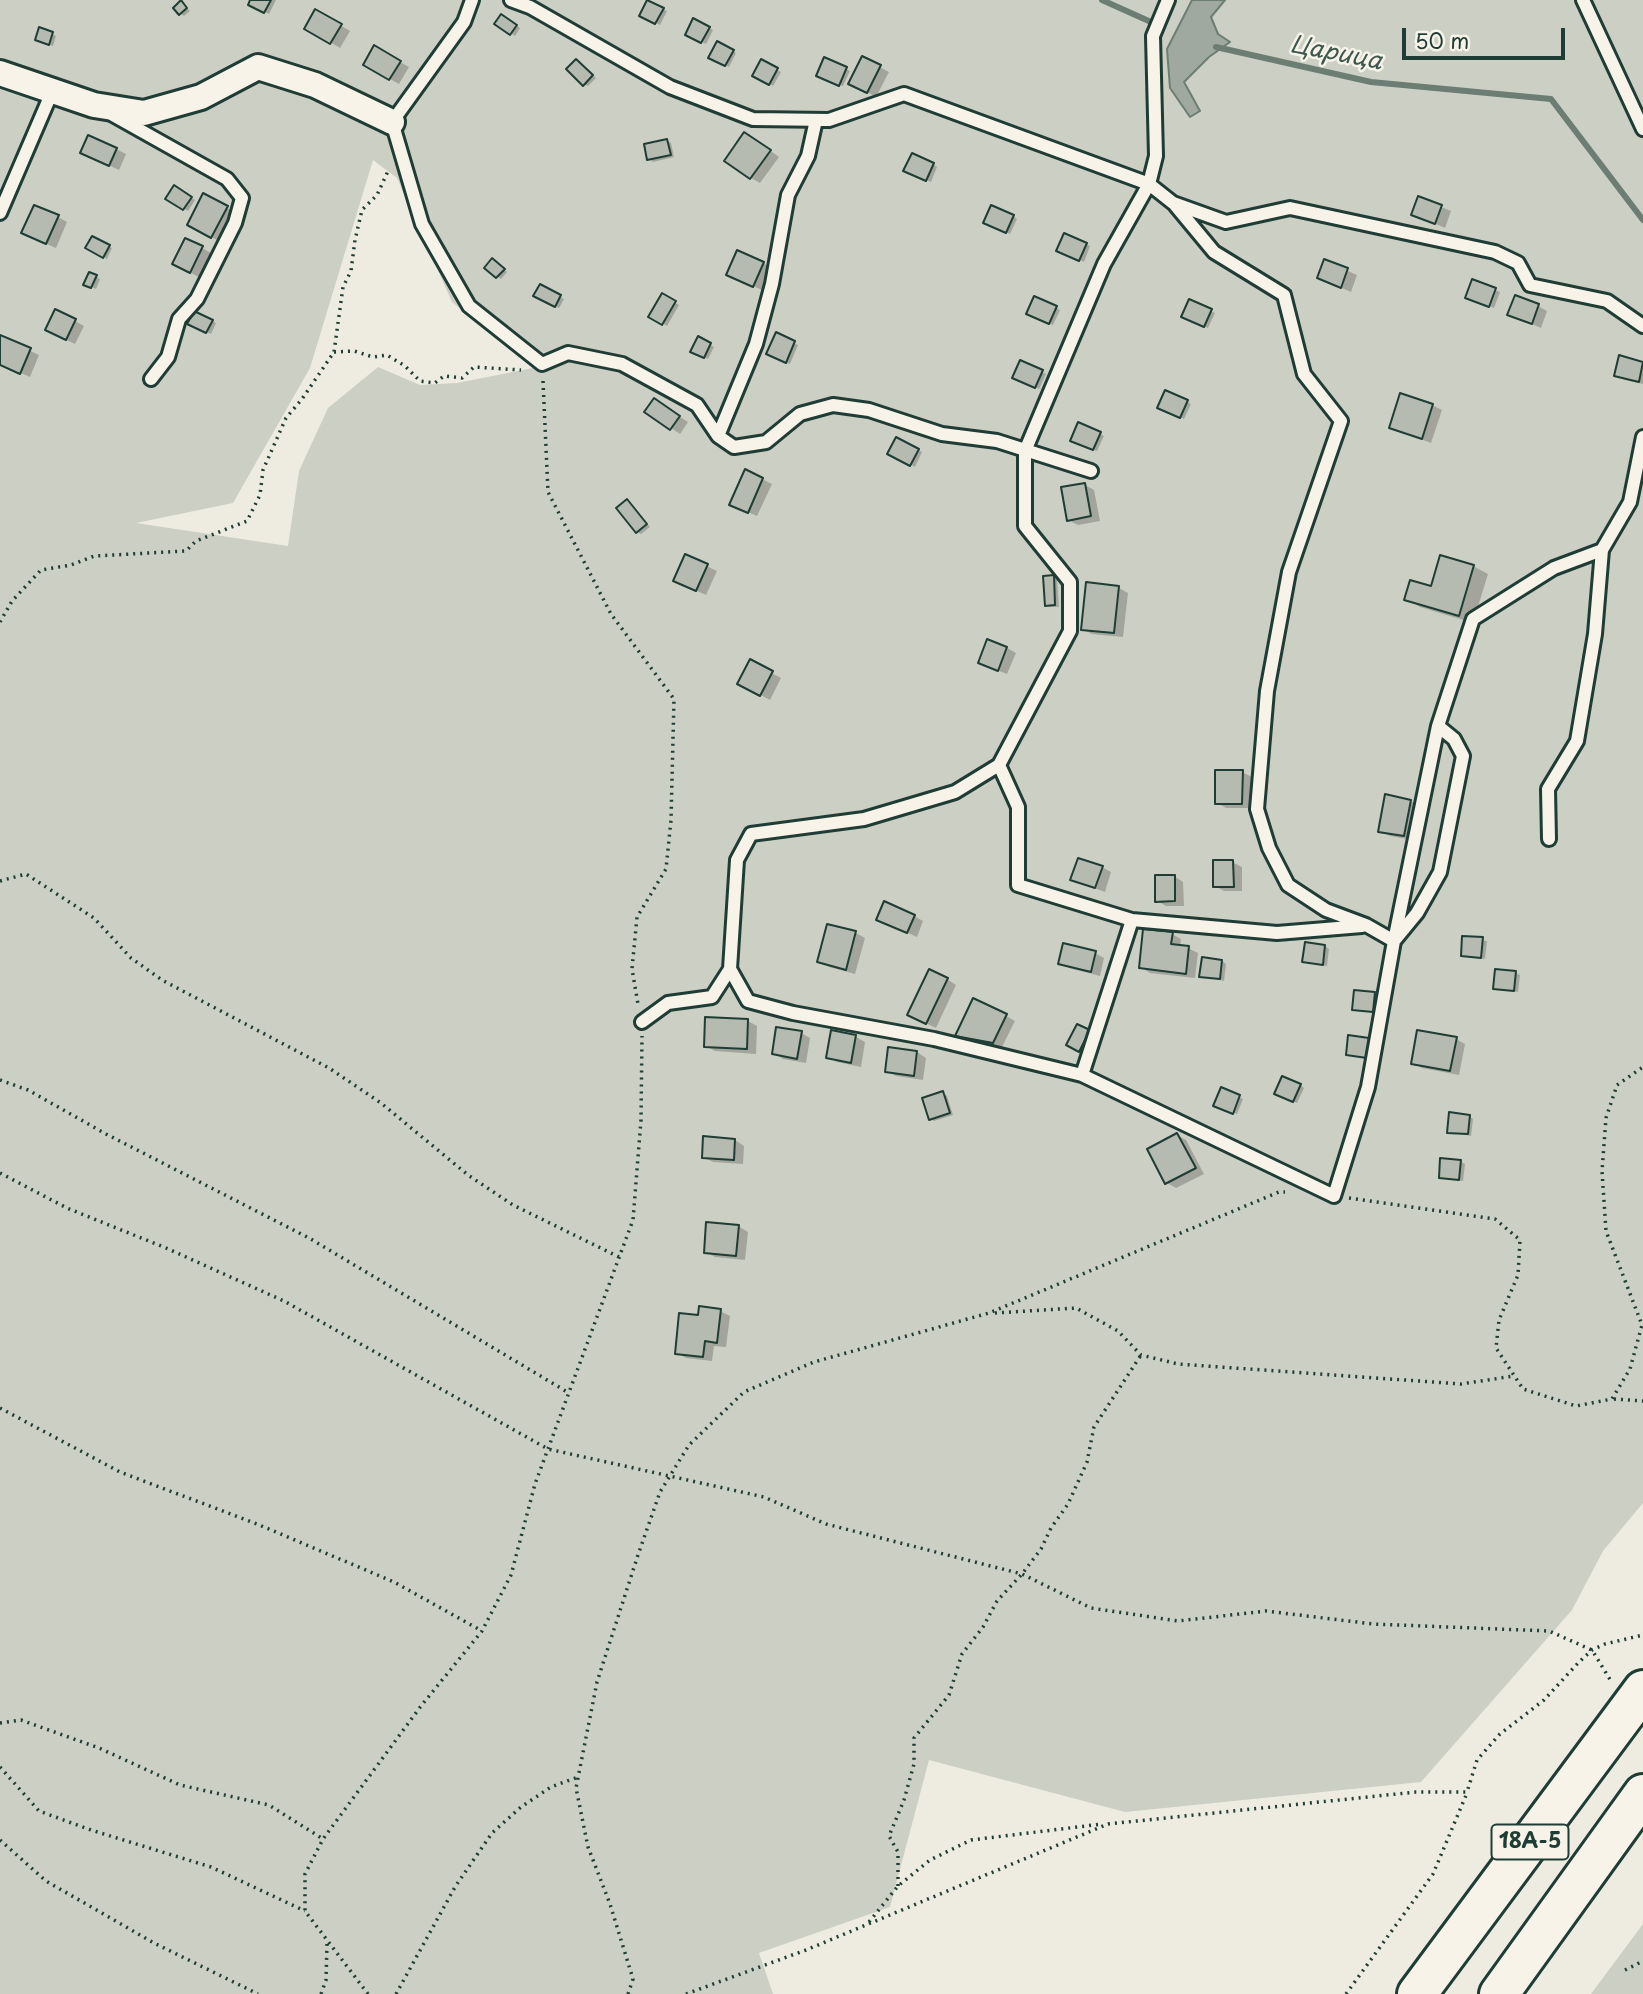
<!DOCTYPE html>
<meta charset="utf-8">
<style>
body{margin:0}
#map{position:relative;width:1643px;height:1994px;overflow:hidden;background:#eeece1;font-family:"Playpen Sans",sans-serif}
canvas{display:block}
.scale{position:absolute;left:1402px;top:28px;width:163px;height:32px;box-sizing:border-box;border:4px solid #1f3d34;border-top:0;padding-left:9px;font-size:21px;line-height:24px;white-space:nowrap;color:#1f3d34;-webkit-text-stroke:5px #f7f3e8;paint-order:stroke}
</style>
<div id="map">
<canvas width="1643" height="1994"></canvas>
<div class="scale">50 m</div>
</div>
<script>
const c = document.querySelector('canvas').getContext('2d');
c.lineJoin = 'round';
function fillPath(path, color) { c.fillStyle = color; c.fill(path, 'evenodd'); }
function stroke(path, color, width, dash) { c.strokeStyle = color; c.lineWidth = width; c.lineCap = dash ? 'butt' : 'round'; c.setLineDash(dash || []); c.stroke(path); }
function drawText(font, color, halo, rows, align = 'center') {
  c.font = font + ' "Playpen Sans",sans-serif'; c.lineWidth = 5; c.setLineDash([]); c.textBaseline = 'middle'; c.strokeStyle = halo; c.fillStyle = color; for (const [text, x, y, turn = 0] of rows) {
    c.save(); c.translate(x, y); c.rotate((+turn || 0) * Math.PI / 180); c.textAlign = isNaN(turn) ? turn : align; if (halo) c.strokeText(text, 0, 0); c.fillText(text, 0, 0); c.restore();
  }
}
const green = new Path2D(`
 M0,0h1643v1503l-40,48 -31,59 -151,172 -296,30 -196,-52 -39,147 -131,46 14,41h-773zM373,160l24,18 55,124 81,66 -76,15 -37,2 -42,-18 -50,41 -29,63 -11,75 -152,-23 97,-20 77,-135z
 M1643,1924v70h-52z`);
const water = new Path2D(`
 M1192,0h33l-14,17 7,17 12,8 -21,15 -25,25 16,29 -10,6 -20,-29 -3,-39z`);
const shadow = new Path2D(`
 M252,0h24l-7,14 -19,-10z
 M648,1l19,10 -7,14 -19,-10z
 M181,3l9,8 -6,5 -4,-3z
 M316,11l34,20 -10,17 -34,-20z
 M501,16l19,12 -5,8 -19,-13z
 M694,20l19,10 -7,14 -19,-10z
 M40,29l16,7 -3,10 -12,-4z
 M718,43l18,10 -7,14 -18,-10z
 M375,48l34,19 -10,17 -34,-19z
 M863,58l26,14 -13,25 -26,-14z
 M825,60l25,11 -7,15 -21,-9z
 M762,62l19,10 -8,14 -18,-10z
 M580,63l16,15 -8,8 -4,-2z
 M754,139l25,18 -19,26 -9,-5z
 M667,141l4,2 3,14 -21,5 -4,-3z
 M116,149l10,5 -7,16 -28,-13z
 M933,164l4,3 -6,15 -22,-10z
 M174,187l21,13 -7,11 -21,-13z
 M204,196l32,17 -17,28 -30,-16z
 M1419,198l32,13 -6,17 -32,-14z
 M1013,216l4,3 -7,15 -21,-10z
 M58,217l9,5 -11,26 -23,-10z
 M1065,235l25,11 -6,16 -21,-9z
 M93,238l19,10 -5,11 -20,-11z
 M202,248l9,5 -12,24 -16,-8z
 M1325,261l32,14 -6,17 -32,-14z
 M496,263l11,9 -6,7 -15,-11z
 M763,263l9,5 -10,22 -24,-11z
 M90,274l10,5 -4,10 -10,-5z
 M1473,281l27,11 -6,16 -23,-9z
 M540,286l24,13 -5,9 -23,-13z
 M663,296l16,9 -12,21 -17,-10z
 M1538,306l9,5 -6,17 -32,-14z
 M1056,308l4,2 -7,15 -21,-9z
 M1211,311l4,2 -7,15 -21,-9z
 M194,313l22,10 -5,11 -21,-10z
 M75,321l9,5 -9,18 -19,-9z
 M777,335l21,10 -8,19 -17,-8z
 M0,337l39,18 -9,22 -30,-13z
 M699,339l15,8 -6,12 -15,-8z
 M1620,358l23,5v21l-18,-4 -9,-5z
 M1042,372l4,2 -7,15 -21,-9z
 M1187,402l4,2 -7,15 -21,-9z
 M1432,405l10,5 -11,33 -40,-15z
 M663,406l25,16 -8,12 -33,-22z
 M1100,434l4,2 -7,15 -21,-9z
 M897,439l25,13 -7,15 -26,-14z
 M762,479l10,5 -15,32 -16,-7z
 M1085,485l9,5 6,31 -22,4 -10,-5z
 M627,501l23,26 -9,7 -4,-2z
 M685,556l32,15 -11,24 -22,-10z
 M1473,566l15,8 -15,49 -53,-16 -14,-8 26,-11z
 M1053,577l4,2 2,28h-9l-4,-2z
 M1087,584l32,4 9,5 -5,44 -31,-3 -10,-5z
 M1007,648l9,5 -9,21 -18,-7z
 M751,662l30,16 -11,22 -31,-17z
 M1242,772l10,5 -1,31h-25l-9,-5z
 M1410,801l10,6 -7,33 -23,-4 -10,-5z
 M1232,862l10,5v24h-18l-9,-5z
 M1102,867l9,5 -6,20 -33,-12z
 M1174,876l9,6 1,24h-18l-9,-5z
 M914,916l9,5 -6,16 -30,-13z
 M829,926l27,7 9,5 -10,36 -26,-7 -10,-5z
 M1172,934l9,5 -1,8 8,1 10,5 -3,25 -45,-5 -9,-6z
 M1464,938l23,3 -2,18 -23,-4z
 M1325,946l4,3 -2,17 -23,-5z
 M1095,953l9,5 -4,18 -31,-8 -9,-5z
 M1222,961l4,3 -2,17 -23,-5z
 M1516,973l4,2 -2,17 -23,-4z
 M947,979l9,6 -20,43 -17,-8z
 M1375,994l4,2 -2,17 -23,-4z
 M1006,1016l9,5 -13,26 -36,-7 -9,-5z
 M748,1021l9,5 -1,28 -41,-3 -9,-5z
 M1078,1026l15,8 -9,19 -15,-8z
 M801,1033l9,5 -4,25 -23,-4 -9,-6z
 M856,1037l9,5 -4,25 -24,-5 -9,-5z
 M1456,1039l9,5 -6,31 -37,-7 -9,-5z
 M917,1052l9,6 -3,22 -27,-4 -9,-5z
 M1300,1085l4,3 -7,15 -17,-7z
 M1222,1089l21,10 -6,15 -18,-7z
 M943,1093l4,3 6,19 -19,6 -4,-3z
 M1469,1116l4,3 -2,17 -22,-4z
 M1177,1135l9,5 18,34 -28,14 -9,-5z
 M735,1140l9,6 -1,18 -30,-2 -10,-5z
 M1461,1162l4,2 -2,17 -23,-4z
 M738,1226l10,6 -3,28 -30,-3 -9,-5z
 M720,1311l10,5 -4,31 -12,-1 -2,15 -26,-3 -9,-5z`);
const stream = new Path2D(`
 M1102,0l49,22
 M1216,47l155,35 180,17 92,121`);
const building = new Path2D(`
 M181,0l6,8 -8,7 -6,-7z
 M250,0h21l-7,13 -16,-8z
 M647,0l17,8 -9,16 -16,-8z
 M315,9l27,15 -12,20 -26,-15z
 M501,14l16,11 -7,10 -16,-11z
 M693,18l17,9 -9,16 -16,-8z
 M39,27l14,5 -4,13 -14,-5z
 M717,41l17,9 -9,16 -17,-8z
 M374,45l27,16 -12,19 -26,-15z
 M862,56l19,9 -14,28 -19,-9z
 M824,57l23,10 -8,19 -23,-10z
 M576,59l17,16 -10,11 -17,-17z
 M761,59l17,9 -9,17 -17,-9z
 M744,132l27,18 -21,29 -26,-18z
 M88,135l29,13 -8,18 -29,-13z
 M667,139l4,16 -24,5 -3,-16z
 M912,153l22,10 -8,18 -23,-10z
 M174,185l18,12 -9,13 -18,-11z
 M203,193l25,13 -17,32 -24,-13z
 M1418,196l24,9 -7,19 -24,-9z
 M34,205l25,10 -13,29 -25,-11z
 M991,205l23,10 -8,18 -23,-10z
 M1064,233l23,10 -8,18 -23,-10z
 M92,236l18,9 -7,13 -18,-10z
 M185,238l18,8 -13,27 -18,-9z
 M737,250l27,12 -11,25 -27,-12z
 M492,258l13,11 -9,9 -12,-10z
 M1324,259l24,9 -7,20 -24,-10z
 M89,272l8,3 -6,13 -8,-3z
 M1472,279l24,9 -7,19 -24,-9z
 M540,284l21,11 -6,12 -22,-11z
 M662,293l14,8 -14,24 -14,-8z
 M1515,295l24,9 -7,20 -25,-9z
 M1034,296l23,10 -8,18 -23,-10z
 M1189,299l23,10 -8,18 -23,-10z
 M55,309l21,10 -10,21 -21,-10z
 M194,311l19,9 -7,13 -19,-9z
 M776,332l19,9 -9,22 -20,-9z
 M0,335l31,13 -11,26 -20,-9z
 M698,336l13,7 -7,15 -14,-6z
 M1619,355l24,7 -4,20 -25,-6z
 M1020,360l23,10 -8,18 -23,-10z
 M1165,390l23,10 -8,18 -23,-10z
 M1400,393l33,11 -11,35 -33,-11z
 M654,398l26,18 -10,14 -26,-18z
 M1078,422l23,10 -8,18 -23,-9z
 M896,437l23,12 -9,17 -23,-12z
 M745,469l18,9 -15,35 -19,-8z
 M1085,483l6,33 -24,5 -6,-34z
 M627,499l20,25 -11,9 -20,-25z
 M685,554l23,10 -12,27 -23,-10z
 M1440,555l34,10 -15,51 -55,-16 6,-20 21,6z
 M1054,575l1,30 -10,1 -2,-30z
 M1086,582l33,4 -5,47 -33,-3z
 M987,639l20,8 -9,24 -20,-8z
 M750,659l23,12 -13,25 -23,-12z
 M1215,770h28l-1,34h-27z
 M1385,794l26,6 -7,36 -26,-4z
 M1078,858l25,8 -8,22 -25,-8z
 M1213,860h20l1,27h-21z
 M1155,875h20v26l-20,1z
 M884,901l31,14 -8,18 -31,-13z
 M827,924l29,7 -10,39 -29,-8z
 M1143,929l30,3 -2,12 18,2 -3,28 -47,-6z
 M1462,936l21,1 -2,21 -20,-2z
 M1305,942l20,3 -2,20 -21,-3z
 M1063,943l33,8 -5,21 -33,-8z
 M1202,957l20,3 -2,19 -21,-2z
 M929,969l19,9 -22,46 -19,-9z
 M1495,969l21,2 -2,20 -21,-2z
 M1354,990l21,2 -2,20 -21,-2z
 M973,998l34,16 -14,29 -38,-7z
 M705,1017l43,2 -1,30 -43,-2z
 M1077,1024l13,6 -11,22 -13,-7z
 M776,1027l26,4 -5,28 -25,-5z
 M831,1030l25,5 -5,28 -25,-5z
 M1417,1030l40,7 -7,34 -39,-7z
 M1348,1035l21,3 -2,20 -21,-3z
 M888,1047l29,4 -3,25 -29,-4z
 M1282,1076l19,8 -8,18 -19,-8z
 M1221,1087l19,8 -7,19 -20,-8z
 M943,1091l7,22 -21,7 -7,-22z
 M1449,1112l21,3 -2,19 -21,-1z
 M1177,1133l19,35 -31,16 -18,-35z
 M703,1136l32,3 -1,21 -32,-2z
 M1440,1158l21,2 -2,20 -20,-2z
 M706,1222l33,3 -3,31 -32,-3z
 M699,1306l22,3 -4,34 -12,-2 -2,16 -28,-3 4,-41 19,2z`);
const path = new Path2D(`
 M334,352l20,-1 19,6 14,-2 18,11 15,15 15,2 9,-7 18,2 12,-11 47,3
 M543,381l5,111 63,122 63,85 -3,121 -5,49 -29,48 -5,52 6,35
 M0,622l12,-21 29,-31 30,-5 23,-9 92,-5 10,-10 51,-20 13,-26 3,-25 23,-52 16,-19 32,-47 9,-65 8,-16 4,-31 7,-30 15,-15 11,-24
 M0,881l26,-7 68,44 37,40 31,22 167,88 52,35 87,72 45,30 106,52
 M0,1080l28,10 78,44 203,104 260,155
 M0,1173l67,35 99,40 118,53 264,148 216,48 62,27 196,50 69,34 87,13 88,-10 107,13 176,7 43,19 19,31
 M1349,1198l146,21 25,21 -2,35 -19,45 -3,28 27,41 53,17 36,-7 18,-30 12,-44 -36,-94 -4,-60 4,-53 11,-33 26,-18
 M995,1313l81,-5 42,23 23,24 37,9 283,20 53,-8
 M1614,1399l29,2
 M0,1408l120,64 137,52 137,58 88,49
 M0,1723l21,-3 78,28 81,37 89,20 54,34
 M0,1767l39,44 52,19 120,37 94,44
 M0,1840l46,41 108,62 104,51
 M898,1886v-34l-9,-16 15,-36 10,-36v-26l35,-43 13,-41 21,-27 14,-26 25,-27 19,-25 10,-21 17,-24 19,-42 7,-35 47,-72
 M869,1922l29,-36 32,-26 41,-20 131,-16
 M1625,1970l18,-9
 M321,1994l5,-14 1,-36
 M368,1994l-63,-83v-37l18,-35 98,-133 61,-75 29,-56 24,-91 98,-264 8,-100 1,-84
 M396,1994l59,-107 37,-54 29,-26 30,-20 27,-10
 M628,1994l5,-15 -23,-75 -22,-57 -12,-59 21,-106 41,-127 22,-63 29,-47 55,-53 70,-30 175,-49 290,-121h6
 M686,1994l120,-44 302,-126 308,-32h51l10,-32 23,-26 44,-34 35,-38 13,-12 13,-6 38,-9
 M1346,1994l87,-120 34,-81`);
const service = new Path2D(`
 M472,0l-8,22 -72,100 30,102 47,82 73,58 26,-11 54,11 75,41 21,31 16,11 32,-5 34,-28 33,-9 36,5 73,24 55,7 94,30
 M511,0l19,7 140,80 83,32 76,1 75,-26 245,90 7,-28 -3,-120 15,-36
 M1583,0l60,129
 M113,115l114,64 15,19 -7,25 -38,76 -18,20 -11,38 -17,22
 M1175,205l39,47 70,43 20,79 37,47 -52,151 -22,119 -10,118 12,39 19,37 38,25 40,15 28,16 23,-28 23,-41 23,-116 -9,-17 -16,-13
 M0,213l52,-121
 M718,436l38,-92 16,-60 16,-89 20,-39 8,-36
 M1602,550l-48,18 -81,51 -35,107 -44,215 -26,146 -34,109 -252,-121 -148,-36 -141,-26 -45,-12 -18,-32 7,-109 14,-26 113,-15 91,-27 44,-27 71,-134v-49l-45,-56v-75l79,-187 45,-80 24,19 53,19 64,-14 205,44 23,11 12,22 77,16 36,25
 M999,765l19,42v78l114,35 145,13 85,-7
 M1549,839l-1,-50 29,-48 18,-107 7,-84 28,-48 13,-65
 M642,1022l26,-19 44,-6 18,-28
 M1082,1075l50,-155`);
const minor = new Path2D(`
 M0,73l94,32 50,8 57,-16 57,-30 57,18 77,37`);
const trunk = new Path2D(`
 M1417,1994l226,-304
 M1499,1994l144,-200`);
const shields = [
 [1530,1842,77]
];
const shieldNames = [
 ["18А-5",1530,1842]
];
const waterNames = [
 ["Царица",1336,54,11]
];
fillPath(green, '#cccfc4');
fillPath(water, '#9fa99f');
stroke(water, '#6c7e74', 2);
fillPath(shadow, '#0003');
stroke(stream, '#6c7e74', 6);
fillPath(building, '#b5bbb0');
stroke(building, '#1f3d34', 2);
stroke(service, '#1f3d34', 18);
stroke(minor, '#1f3d34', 30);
stroke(trunk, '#1f3d34', 44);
stroke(path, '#1f3d34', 3.5, [2, 5]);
stroke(service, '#f7f3e8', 12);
stroke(minor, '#f7f3e8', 24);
stroke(trunk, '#f7f3e8', 38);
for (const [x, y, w] of shields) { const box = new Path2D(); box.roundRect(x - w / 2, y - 17.5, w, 35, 5); c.fillStyle = '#f7f3e8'; c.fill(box); stroke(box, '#1f3d34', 2); }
drawText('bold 21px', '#1f3d34', null, shieldNames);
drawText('italic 24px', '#3f584f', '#f7f3e8', waterNames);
</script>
